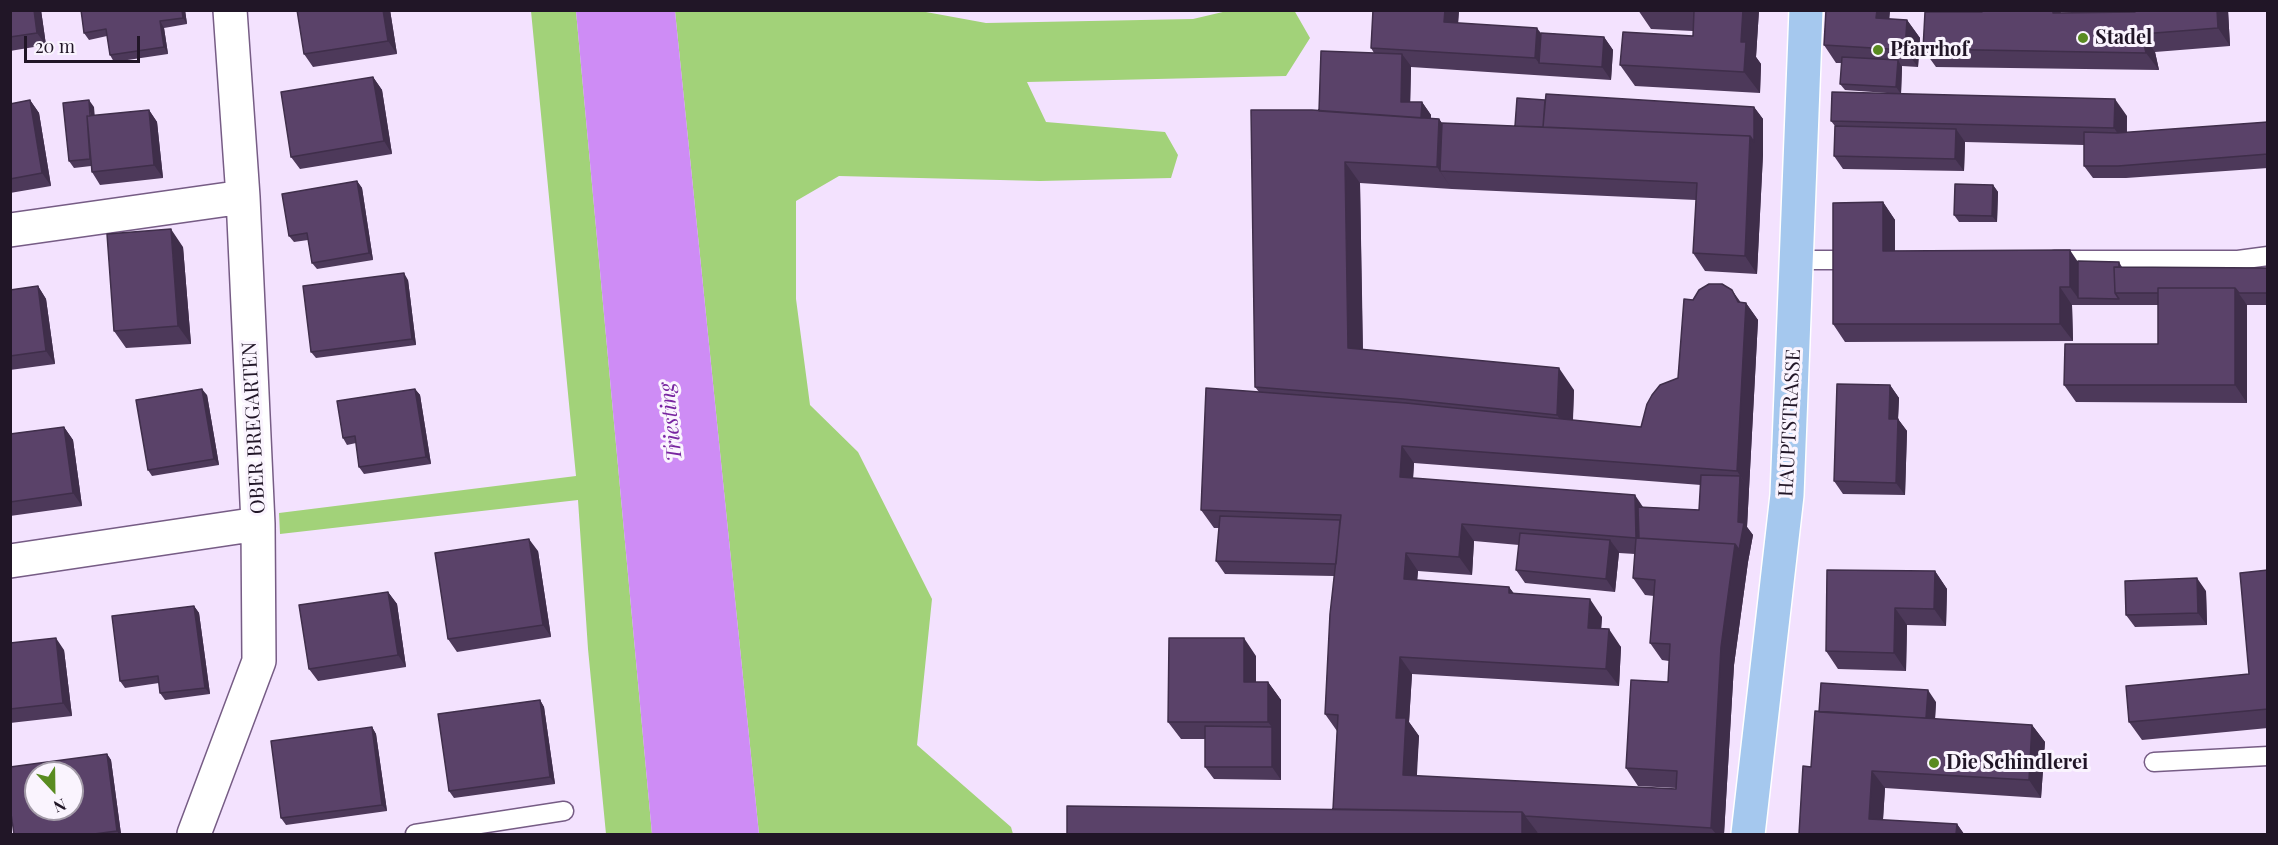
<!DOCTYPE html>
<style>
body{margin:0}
#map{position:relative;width:2278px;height:845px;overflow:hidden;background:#f3e2fe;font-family:"Playfair Display",serif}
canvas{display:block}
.frame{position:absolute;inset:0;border:12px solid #211627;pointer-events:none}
.north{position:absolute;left:24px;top:761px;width:60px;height:60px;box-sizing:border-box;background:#faf4fe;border:2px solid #a39ba8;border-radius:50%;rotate:158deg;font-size:16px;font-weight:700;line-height:24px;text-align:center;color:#211627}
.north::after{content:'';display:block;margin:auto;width:21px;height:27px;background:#598b21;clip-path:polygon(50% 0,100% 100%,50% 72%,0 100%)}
.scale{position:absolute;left:24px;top:36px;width:116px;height:27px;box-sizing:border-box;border:3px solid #211627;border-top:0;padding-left:8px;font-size:18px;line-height:21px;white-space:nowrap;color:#211627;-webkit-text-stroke:4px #faf4fe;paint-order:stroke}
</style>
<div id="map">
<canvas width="2278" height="845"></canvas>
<div class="frame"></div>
<div class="north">N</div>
<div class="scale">20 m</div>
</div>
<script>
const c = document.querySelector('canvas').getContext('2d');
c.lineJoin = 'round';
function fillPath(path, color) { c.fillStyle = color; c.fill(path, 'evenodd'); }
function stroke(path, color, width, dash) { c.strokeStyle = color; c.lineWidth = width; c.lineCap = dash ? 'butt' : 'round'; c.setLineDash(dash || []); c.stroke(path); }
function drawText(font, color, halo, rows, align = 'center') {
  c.font = font + ' "Playfair Display",serif'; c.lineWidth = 6; c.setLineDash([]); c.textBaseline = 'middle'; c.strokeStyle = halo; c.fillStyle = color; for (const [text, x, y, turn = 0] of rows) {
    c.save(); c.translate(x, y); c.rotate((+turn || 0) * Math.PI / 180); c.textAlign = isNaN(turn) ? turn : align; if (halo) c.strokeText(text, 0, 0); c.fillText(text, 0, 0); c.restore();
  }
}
const green = new Path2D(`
 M915,10l71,13 207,-4 34,-8 67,-1 16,28 -24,38 -259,6 19,40 119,10 13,23 -7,23 -131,3 -201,-5 -43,25v98l14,106 48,47 74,147 -15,146 94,82 2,7h-254l-84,-823z
 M531,11h45l76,823h-46l-18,-185 -10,-149 -298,34 -1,-21 297,-37z`);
const water = new Path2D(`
 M576,11h99l84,823h-107z`);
const service = new Path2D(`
 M1796,260h62
 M2054,260h184l30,-4
 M2154,762l114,-6
 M415,834l149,-23`);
const minor = new Path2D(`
 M10,230l233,-33
 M10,561l248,-37
 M194,834l65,-173 -1,-137 -15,-327 -13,-187`);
const primary = new Path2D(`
 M1748,834l39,-339 19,-485`);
const wall = new Path2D(`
 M10,10h31l5,35 -36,6z
 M81,10h104l2,14 -23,4 4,26 -54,8 -4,-7 -3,-19 -18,4 -5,-7z
 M390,10l7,44 -84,13 -9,-13z
 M1373,10h86l-1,13 83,10 63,4 9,13 -2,30 -200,-13 -1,35h12l9,13v3l8,1 3,4 73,3 30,-26 209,7 9,12v35l-6,120 -52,-3 -12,-18 3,-53 -244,-11 -92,-6 3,166 211,41 -1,30 68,7 37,-49 63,-76 5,1 12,17 -11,207 6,8 -5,27 -14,103 -10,169h-171l-15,-1 -205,-24 4,-78 -12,-17 9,-138 -109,-2 -9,-13 3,-33h-5l-13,-18 58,-118 -4,-5 64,-276 55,-58 -3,-5zM1414,463l287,22 -2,25 -56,-3 -230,-29zM1474,541l45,4 -3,25 9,13 90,9 4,-39 16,1 -2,24 12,17 9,1 -4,47 12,17 7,1 -1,21 -42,86 12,18 38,2v1l-260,-13 3,-40 -10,-14 3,-48 207,12 2,-39 -20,-18 1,-12 -88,-23 -5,-7 -92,-7 1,-9 54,4z
 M1638,10h121l-3,47 5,7 -1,29 -125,-7 -15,-21 73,-29v-5l-42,-2z
 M1826,10h64l-1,9 18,1 13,18 -2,29 -16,-1 -1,28 -56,-4 -5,-6 2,-21h-6l-12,-18z
 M1982,10h77l2,3 167,-3 2,36 -75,6 4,18 -223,-3 -13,-18 59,-37z
 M373,77l9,13 10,64 -92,15 -9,-12z
 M30,100l9,13 12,73 -41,7v-89z
 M94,107v9l55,-6 8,12 6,56 -63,7 -8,-13 -1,-6 -17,2 -5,-7z
 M2127,116v17l141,-11v46l-142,10h-33l-9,-12v-21l-119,-3 -1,29 -121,-2 -9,-13 1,-30 -4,-5z
 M357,181l5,7 11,72 -56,9 -5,-6 -4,-23 -14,2 -5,-6z
 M1993,185l5,7 -1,30h-38l-5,-7z
 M1883,202l12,18v31l183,10 41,1 3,5 146,1v37h-21v98l-171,-1 -12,-17 94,-41v-39h-86l1,36 -228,1 -12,-18z
 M183,247l8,97 -65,4 -12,-17z
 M408,280l8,65 -100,13 -5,-6z
 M38,286l8,13 9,65 -45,6v-80z
 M1890,385l9,13 -1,21 9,12 -2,64 -62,-1 -9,-13z
 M415,389l5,6 11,69 -67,10 -5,-7 -3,-24 -9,2 -4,-7z
 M207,395l12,70 -67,11 -4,-6z
 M64,427l9,13 9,66 -72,10v-82z
 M538,551l13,86 -94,15 -9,-13z
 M2268,570v158l-126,12 -13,-18 120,-48z
 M1935,571l12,18 -1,37 -39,-1 -1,46 -68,-2 -12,-18z
 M2206,591l1,34 -72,2 -9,-12z
 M388,592l9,12 9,63 -88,14 -9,-12z
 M194,606l5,7 11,81 -45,6 -5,-7 -1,-10 -34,5 -5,-7z
 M10,643l54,7 8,66 -62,7z
 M1256,656v26h12l13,18v80l-67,-1 -9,-12v-28h-24l-13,-17z
 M540,700l4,7 11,77 -101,14 -5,-7z
 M1936,702l-1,17 97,6 13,17 -4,56 -156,-10 -2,32 74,4 7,10h-165l12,-67 8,-55z
 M372,727l4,7 11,77 -101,14 -5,-7z
 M107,754l4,6 10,74h-107z`);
const shadedWall = new Path2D(`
 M34,10h7l5,35 -9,-12z
 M182,10h3l2,14 -4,-6z
 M383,10h7l7,44 -9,-13z
 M1445,10h14l-2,29 -13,-17z
 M1743,10h16l-3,47 5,7 -1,29 -16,-21 -3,-30z
 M1877,10h13l-2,26 -12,-18z
 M2053,10h6l6,9 -12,-6z
 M2217,10h11l2,36 -12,-18z
 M1907,20l13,18 -2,29 -13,-17z
 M160,21l4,7 4,26 -4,-7z
 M1537,28l13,17 -11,18 -4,-5z
 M2142,34l13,18 4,18 -13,-17z
 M1604,37l9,13 -2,30 -9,-13z
 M1402,54l9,12 -1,48 -9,-12z
 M1898,60l4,7 -1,27 -5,-7z
 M373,77l9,13 10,64 -8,-13z
 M2115,99l12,17 -1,30 -12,-18z
 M30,100l9,13 12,73 -9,-13z
 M89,100l5,7 5,58 -5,-6z
 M1422,102l9,13 -1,23 -9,-13z
 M1754,107l9,12v35l-6,120 -12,-18 5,-120z
 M149,110l8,12 6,56 -9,-13z
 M1439,119l15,21 -14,31 12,18 -15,-22z
 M1956,129l9,13 -1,29 -9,-12z
 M1345,162l15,21 3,187 -15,-22z
 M357,181l5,7 11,72 -4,-7z
 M1993,185l5,7 -1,30 -5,-6z
 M1883,202l12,18v48l-12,-17z
 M171,229l12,18 8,97 -13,-18z
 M2070,250l12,18 -4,30 -8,-11z
 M404,273l4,7 8,65 -4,-6z
 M38,286l8,13 9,65 -9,-13z
 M2060,287l12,18 1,36 -13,-17z
 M2235,288l12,17v98l-12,-18z
 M1732,290l12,17 2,-4 12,17 -9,169 -12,-18 1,-169z
 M1559,368l15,22 -2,47 -15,-22z
 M1890,385l9,13 -1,21 9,12 -2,64 -9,-12 -7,-64z
 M202,389l5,6 12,70 -5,-6z
 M415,389l5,6 11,69 -5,-7z
 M64,427l9,13 9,66 -9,-13z
 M1402,446l12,17 -2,32 -12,-18z
 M1740,476l9,13 -2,38 6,8 -5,27 -9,-12 9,12 -14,103 -10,169h-8l-5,-6 10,-181 17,-125z
 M1635,495l12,18 1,30 -12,-5z
 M1462,524l12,17 -2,34 -13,-18z
 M529,539l9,12 13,86 -8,-12z
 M1610,540l9,12 -4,40 -9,-13z
 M1406,553l12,18 -2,25 -12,-17z
 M1935,571l12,18 -1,37 -12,-17z
 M2197,578l9,13 1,34 -9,-12z
 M1509,587l13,17 -13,-11z
 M388,592l9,12 9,63 -8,-12z
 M1590,599l12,18 -2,28 -12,-17z
 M194,606l5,7 11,81 -5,-6z
 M1895,608l12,17 -1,46 -12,-18z
 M1609,629l12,18 -2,39 -13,-17z
 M56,638l8,12 8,66 -9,-13z
 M1244,638l12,18v43l-12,-17z
 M1400,657l12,17 -3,48 10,14 -3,57 -13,-18 -7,-57z
 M1268,682l13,18v39l-13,-17z
 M1928,690l8,12 -2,34 -9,-13z
 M540,700l4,7 11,77 -5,-7z
 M2032,725l13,17 -4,56 -12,-18z
 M372,727l4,7 11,77 -5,-6z
 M1272,727l9,12v41l-9,-13z
 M107,754l4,6 10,74h-2l-2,-3z
 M1872,771l13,17 -3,46 -13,-15z
 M1522,812l16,21v1h-16z
 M1957,824l7,10h-8z`);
const building = new Path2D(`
 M10,10h24l3,23 -27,4z
 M81,10h101l1,8 -23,3 4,26 -54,8 -4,-26 -22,4z
 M297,10h86l5,31 -84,13z
 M1373,10h72l-1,12 93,6 -2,30 -164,-10z
 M1688,10h55l-2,32h5l-2,30 -124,-7 3,-33 70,4 1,-25z
 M1826,10h51l-1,8 31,2 -2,30 -81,-5z
 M1982,10h71v3l82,-1 -1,-2h83l1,18 -76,6 4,19 -223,-4 2,-37h57z
 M1541,33l63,4 -2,30 -63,-4z
 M1321,51l81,3 -1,48h21l-1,16 -102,-7z
 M1842,57l56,3 -2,27 -56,-3z
 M373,77l11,64 -93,16 -10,-65z
 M1832,92l283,7 -1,29 -283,-7z
 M1546,94l208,13v35l-4,-6 -207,-9z
 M1517,98l28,2 -2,27 -28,-1z
 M30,100l12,73 -32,6v-75z
 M89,100l1,16h-3l3,43 -21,2 -6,-58z
 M149,110l5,55 -62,7 -5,-56z
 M1251,110h61l127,9 -2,48 -92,-5 3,186 211,20 -2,47 -154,-16 -148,-12z
 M2268,122v32l-150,12h-34v-34l33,1z
 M1442,123l308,13 -5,120 -52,-3 4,-70 -257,-12z
 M1835,126l121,3 -1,30 -121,-3z
 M357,181l12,72 -57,10 -5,-30 -18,3 -7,-42z
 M1955,184l38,1 -1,31 -38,-1z
 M1883,202v49l187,-1v37h-10v37h-227v-121z
 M171,229l7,97 -64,5 -7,-97z
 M2078,261l41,1v5h-5l1,26 4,6 -41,-1z
 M2114,267l154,1v25h-29l-4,-5h-77v5h-43z
 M404,273l8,66 -101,13 -8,-66z
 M1709,284h13l10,6 6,12 8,1 -9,168 -335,-25 -2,31 235,18 1,43 99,6 -14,103 -10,181 -186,-12 -3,-4 -189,-3 5,-94 -13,-1 5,-100 11,-99 -140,-5 5,-122 200,15 235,24 6,-23 5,-9 8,-10 18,-7 6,-79 9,1 6,-10zM1462,524l174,14 -3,40 22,2 -5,63 20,1 -2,38 -37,-2 -5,88 51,3 -1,18 -273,-14 3,-57h-10l4,-61 206,12 3,-40 -21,-1 2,-29 -81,-6v-6l-105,-8 2,-26 53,4z
 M38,286l8,65 -36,5v-66z
 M2158,288h77v97h-171l1,-41h93z
 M1837,384l53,1 -1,34h9l-2,64 -62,-2z
 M202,389l12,70 -66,11 -12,-70z
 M415,389l11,68 -67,10 -4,-31 -12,2 -6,-37z
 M64,427l9,66 -63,9v-68z
 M1701,475l39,1 -2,46 6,1 -5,27 -4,-6 -96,-6 -1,-31 61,3z
 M1220,516l120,4 -4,44 -120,-3z
 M1520,533l90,7 -4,39 -90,-9z
 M529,539l14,86 -95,14 -13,-86z
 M1827,570l108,1 -1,38 -39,-1 -1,45 -68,-2z
 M2268,570v139l-139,13 -3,-36 123,-12 -9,-101z
 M2197,578l1,35 -72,2 -1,-34z
 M388,592l10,63 -89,14 -10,-64z
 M194,606l11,82 -45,5 -2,-17 -38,5 -8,-65z
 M56,638l7,65 -53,6v-66z
 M1169,638h75v44h24v40h-100z
 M1821,683l107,7 -2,28 -107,-6z
 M540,700l10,77 -101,14 -11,-77z
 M1815,711l217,14 -3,55 -157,-9 -3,48 88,5 -1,10h-157l4,-68 8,1z
 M1205,726l67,1v40h-67z
 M372,727l10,78 -101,13 -10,-77z
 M107,754l10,77 -23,3h-80l-4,-27v-40zM36,773h36v36h-36z
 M1067,806l455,6v22h-455z`);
const markers = [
 [2083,38,6,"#598b21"],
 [1878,50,6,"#598b21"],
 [1934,763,6,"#598b21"]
];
const poiNames = [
 ["Stadel",2095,38],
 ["Pfarrhof",1890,50],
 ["Die Schindlerei",1946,763]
];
const streetNames = [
 ["HAUPTSTRASSE",1790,423,-87],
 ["OBER BREGARTEN",254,428,-93]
];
const waterNames = [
 ["Triesting",671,422,-96]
];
fillPath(green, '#a2d279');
fillPath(water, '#ce8cf5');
stroke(service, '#765c85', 21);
stroke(minor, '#765c85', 36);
stroke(primary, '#fff', 36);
stroke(service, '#fff', 18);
stroke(minor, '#fff', 33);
stroke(primary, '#a5c8ee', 33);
fillPath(wall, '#4d395a');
fillPath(shadedWall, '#3f2e4a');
fillPath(building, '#5a4269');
stroke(building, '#3f2e4a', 1.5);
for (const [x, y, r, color] of markers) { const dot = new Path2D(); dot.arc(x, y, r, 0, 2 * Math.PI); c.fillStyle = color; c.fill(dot); stroke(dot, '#faf4fe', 2); }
drawText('bold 20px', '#211627', '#faf4fe', poiNames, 'left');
drawText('20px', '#211627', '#faf4fe', streetNames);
drawText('italic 21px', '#77249f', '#faf4fe', waterNames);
</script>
